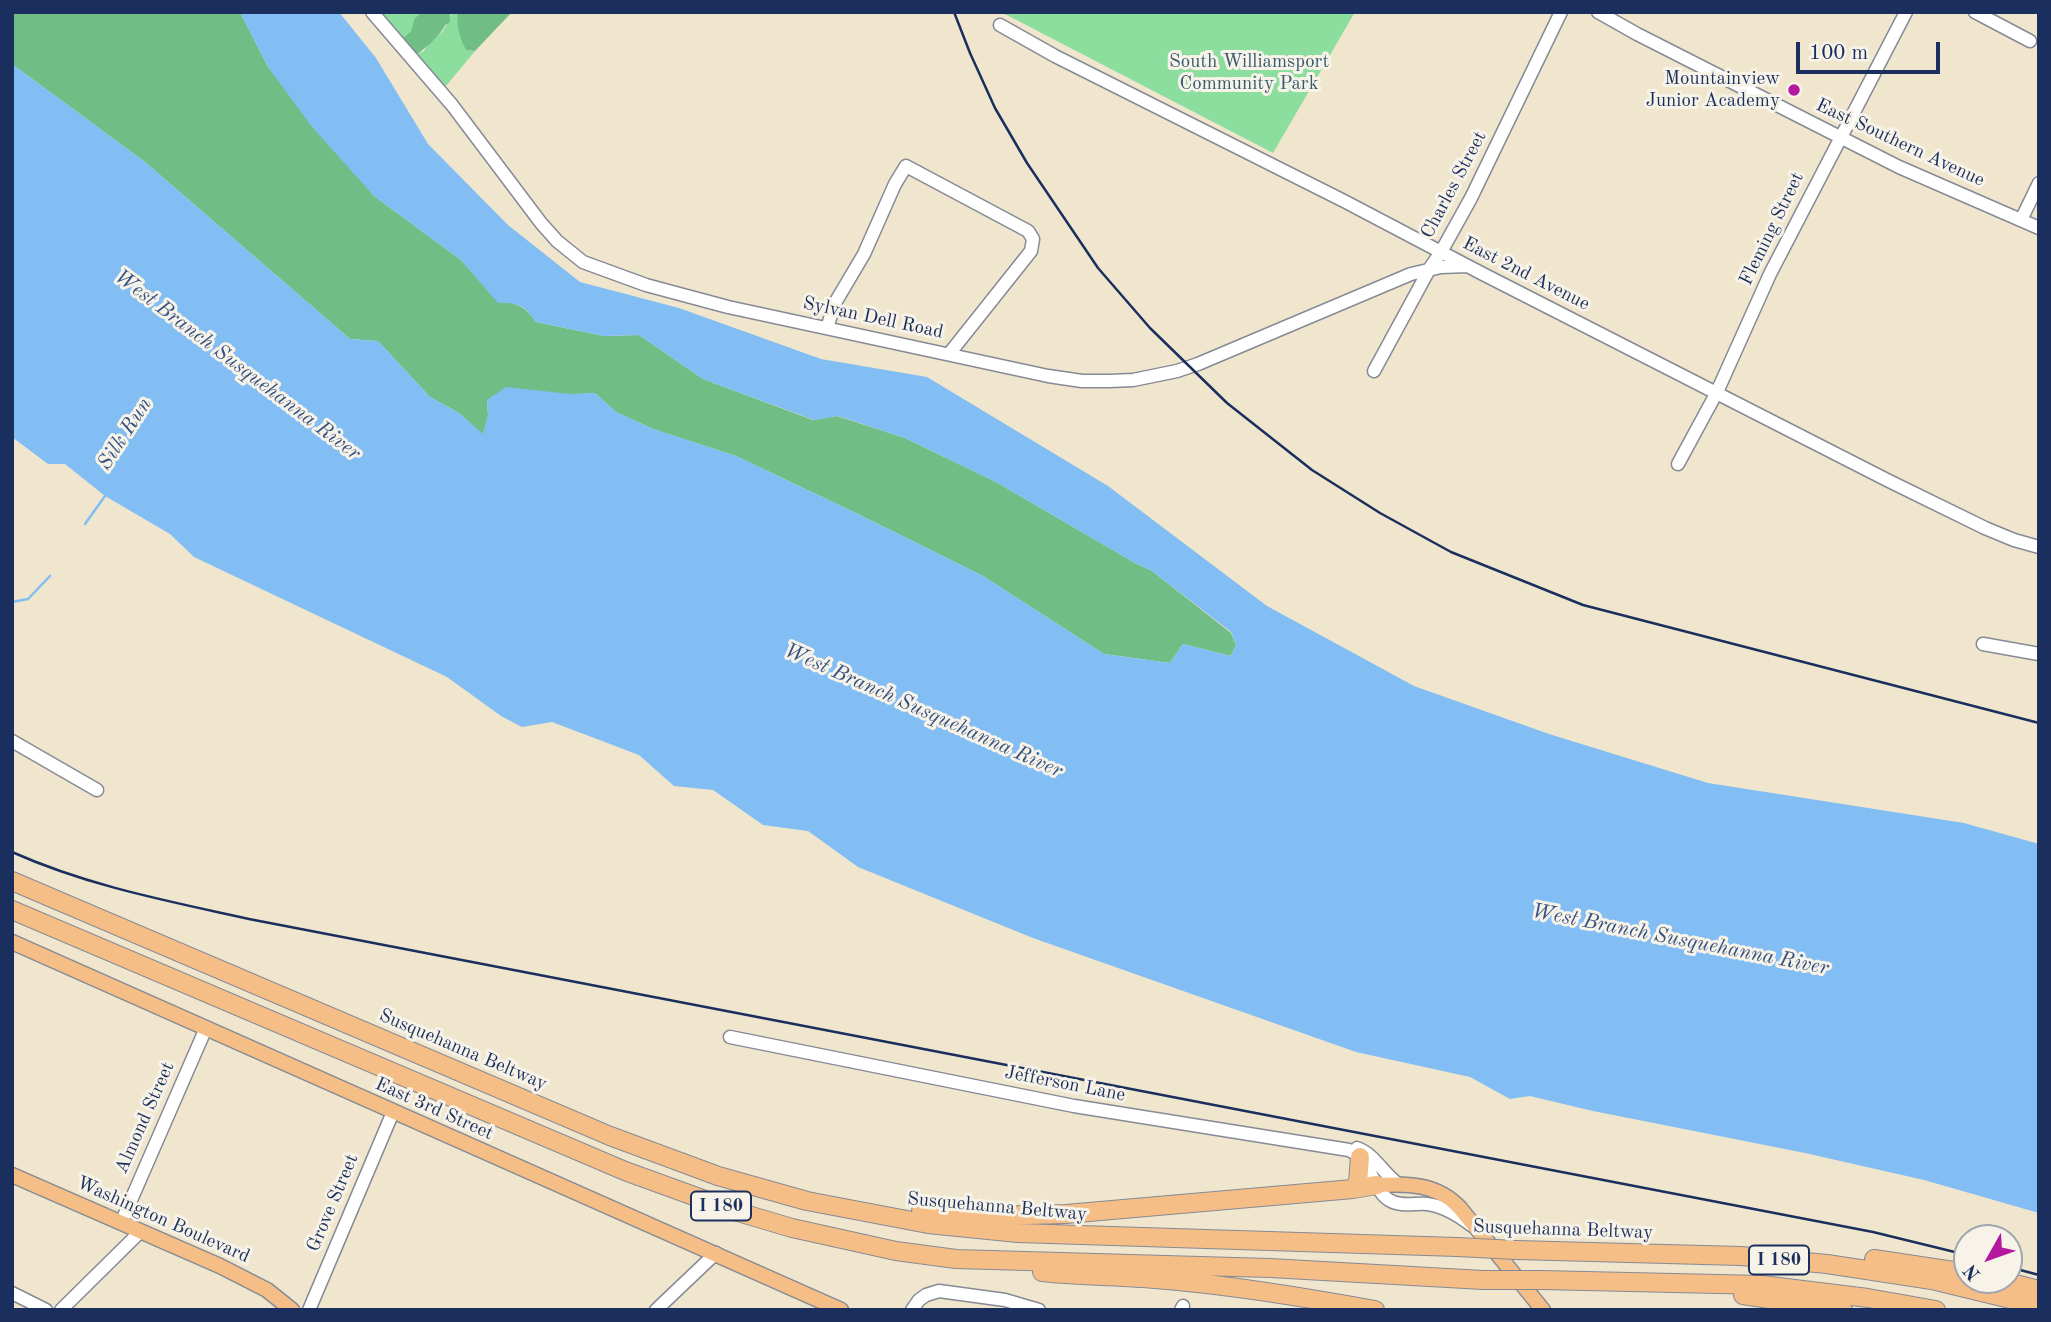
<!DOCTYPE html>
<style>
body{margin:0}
#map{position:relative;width:2051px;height:1322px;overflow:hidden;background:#f0e6cd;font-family:"Old Standard TT",serif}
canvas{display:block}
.frame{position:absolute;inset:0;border:14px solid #1b2f5e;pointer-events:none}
.north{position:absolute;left:1953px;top:1224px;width:70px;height:70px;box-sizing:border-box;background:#f7f3e8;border:2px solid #9fa5b1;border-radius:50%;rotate:230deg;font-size:19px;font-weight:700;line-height:28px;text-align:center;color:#1b2f5e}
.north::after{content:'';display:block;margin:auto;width:24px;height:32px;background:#b5179e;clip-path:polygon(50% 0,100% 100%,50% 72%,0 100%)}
.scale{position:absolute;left:1796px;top:42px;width:144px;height:32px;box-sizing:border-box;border:4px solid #1b2f5e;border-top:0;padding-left:9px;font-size:21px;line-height:24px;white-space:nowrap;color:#1b2f5e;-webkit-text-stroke:5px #f7f3e8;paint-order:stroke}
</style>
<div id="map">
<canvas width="2051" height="1322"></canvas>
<div class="frame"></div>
<div class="north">N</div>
<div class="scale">100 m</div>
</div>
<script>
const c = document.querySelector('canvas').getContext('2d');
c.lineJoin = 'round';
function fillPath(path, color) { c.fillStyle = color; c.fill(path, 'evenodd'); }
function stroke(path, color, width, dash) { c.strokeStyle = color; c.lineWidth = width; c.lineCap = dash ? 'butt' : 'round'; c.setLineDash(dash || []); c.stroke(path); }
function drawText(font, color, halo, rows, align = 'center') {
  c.font = font + ' "Old Standard TT",serif'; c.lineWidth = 6; c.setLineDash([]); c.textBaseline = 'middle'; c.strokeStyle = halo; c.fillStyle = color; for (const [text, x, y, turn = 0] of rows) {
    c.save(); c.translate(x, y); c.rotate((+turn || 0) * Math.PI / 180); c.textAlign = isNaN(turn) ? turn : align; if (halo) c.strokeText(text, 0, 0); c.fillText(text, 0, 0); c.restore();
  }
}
const green = new Path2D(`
 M374,12h51c-10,8 -13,24 -25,29z
 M450,12h8l1,14 7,24 9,1 -29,35h-2l-30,-30 10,-5 4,-7 15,-13 8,-16z
 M1001,12h354l-82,141z`);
const forest = new Path2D(`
 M12,12h228l28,55 106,129 87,64 37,42c19,0 28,5 38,20l68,14 35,-1 64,44 110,41 24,-4 68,22 91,44 139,81 17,8 79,62 5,12 -5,11 -48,-12 -13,19 -66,-9 -121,-78 -123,-61 -124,-59 -83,-27 -37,-17 -21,-19 -108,7 1,16 -5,19 -24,-22 -29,-16 -52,-56 -28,-2 -205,-177 -133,-98z
 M423,12h27v10l-5,3c-3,9 -23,27 -31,31l-12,-16 9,-9 4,-13z
 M458,12h54l-37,39 -9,-1c-6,-12 -10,-24 -8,-38z`);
const water = new Path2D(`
 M240,12h99l37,46 52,86 80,81 72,57 99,26 142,51 106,18 181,109 159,120 147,80 135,48 159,49 256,40 75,21v369l-115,-33 -119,-27 -212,-42 -63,-15 -20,3 -40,-22 -114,-25 -323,-114 -175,-71 -50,-36 -45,-6 -50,-35 -39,-4 -35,-31 -87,-33 -30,5 -21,-11 -54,-39 -253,-120 -24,-23 -65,-38 -40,-32h-17l-36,-27v-373l133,98 205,177 28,2 52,56 29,16 24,21 5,-18 -1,-16 19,-13 64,7 25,-1 21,19 37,17 83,27 124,59 123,61 121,78 66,9 13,-19 48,12 5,-11 -5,-13 -79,-61 -17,-8 -139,-81 -91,-44 -67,-22 -24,4 -111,-41 -64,-44 -35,1 -68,-14c-11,-16 -18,-20 -38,-19l-37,-43 -87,-64 -62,-69 -44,-60z`);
const stream = new Path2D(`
 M85,524l20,-28
 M12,602l16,-3 22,-23`);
const minor = new Path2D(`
 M372,12l80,93 89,118 16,18 26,21 63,23 82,22 320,69 34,5h27l24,-1 44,-9 21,-7 213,-90 30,-7 26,-1
 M1598,12l39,22 262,133 140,61
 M1975,12l55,29
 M1000,25l55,31 289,145 137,72 408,208 96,47 29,12 25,7
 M2021,220l18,-37
 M827,328l8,-25 29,-49 31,-70 11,-18 122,65 5,8 -2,12 -82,103
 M1374,371l56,-103 11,-16 30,-54 90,-186
 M1678,464l39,-72 53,-118 136,-262
 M1983,644l56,10
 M12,741l85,49
 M730,1037l344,69 275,44c24,12 23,39 40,50 11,7 26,3 38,4 17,2 31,11 44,21
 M1357,1148c17,6 26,25 41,36
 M121,1223l85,-195
 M12,1293l34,17
 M61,1310l79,-78
 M309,1310l84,-198
 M656,1310l60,-57
 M912,1310l7,-10 7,-5 13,-4 66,9 34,10
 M1181,1310l2,-4`);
const major = new Path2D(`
 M12,942l829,368
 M12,1175l208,91 47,24 25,20
 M1377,1185c31,-2 61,-1 83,23l83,102`);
const highway = new Path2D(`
 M12,881l598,255 108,40 89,25 121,23 90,9 439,14
 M12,910l613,261 113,41 54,16 104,23 60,8 314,9 213,12
 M1353,1189l5,-7 2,-25
 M921,1211l65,5 80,-2 287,-25 24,-4
 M1516,1250l225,6 86,8 105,16 107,26
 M1874,1259l93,14
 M1042,1272c38,4 76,4 114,7 74,6 146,18 219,31
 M1541,1280l221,5 106,13 68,12
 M1999,1280l40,10
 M1743,1295l100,15`);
const rail = new Path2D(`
 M954,12l16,41 25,55 32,55 71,105 52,60 77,75 85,67 68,43 71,39 132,53 456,118
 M12,852c76,34 156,49 237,67l1624,313 94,23
 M2009,1267l30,8`);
const highwayBridge = new Path2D(`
 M1457,1247l59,3
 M1483,1280h58`);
const markers = [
 [1794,90,7,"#b5179e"]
];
const shields = [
 [721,1206,60],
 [1779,1260,60]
];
const shieldNames = [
 ["I 180",721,1206],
 ["I 180",1779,1260]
];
const parkNames = [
 ["South Williamsport",1249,62],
 ["Community Park",1249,84]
];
const poiNames = [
 ["Mountainview",1780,79],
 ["Junior Academy",1780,101]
];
const streetNames = [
 ["East Southern Avenue",1900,143,25],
 ["Charles Street",1454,185,-62],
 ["Fleming Street",1772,229,-64],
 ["East 2nd Avenue",1526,274,27],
 ["Sylvan Dell Road",873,318,12],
 ["Susquehanna Beltway",463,1050,23],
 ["Jefferson Lane",1065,1084,11],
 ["East 3rd Street",434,1109,24],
 ["Almond Street",145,1118,-66],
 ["Grove Street",333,1203,-67],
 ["Susquehanna Beltway",997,1207,5],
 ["Washington Boulevard",163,1220,24],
 ["Susquehanna Beltway",1563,1230,2]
];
const waterNames = [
 ["West Branch Susquehanna River",237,365,37],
 ["Silk Run",125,434,-57],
 ["West Branch Susquehanna River",923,711,24],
 ["West Branch Susquehanna River",1680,940,11]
];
fillPath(green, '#8cde9f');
fillPath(forest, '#71bd86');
fillPath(water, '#82bdf4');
stroke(stream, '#82bdf4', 2.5);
stroke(minor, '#868a96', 15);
stroke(major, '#868a96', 17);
stroke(highway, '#868a96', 20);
stroke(minor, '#fff', 12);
stroke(major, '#f5be86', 14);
stroke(highway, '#f5be86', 18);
stroke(rail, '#1b2f5e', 2.5);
stroke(highwayBridge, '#868a96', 20, []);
stroke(highwayBridge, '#f5be86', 18);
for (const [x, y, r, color] of markers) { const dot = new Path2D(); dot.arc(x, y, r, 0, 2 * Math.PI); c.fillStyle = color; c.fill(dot); stroke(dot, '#f7f3e8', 2.5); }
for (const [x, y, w] of shields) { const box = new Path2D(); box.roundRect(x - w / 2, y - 14.5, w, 29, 5); c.fillStyle = '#f7f3e8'; c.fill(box); stroke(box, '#1b2f5e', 2); }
drawText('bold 18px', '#1b2f5e', null, shieldNames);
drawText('19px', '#375b6e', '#f7f3e8', parkNames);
drawText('19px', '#1b2f5e', '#f7f3e8', poiNames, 'right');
drawText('19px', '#1b2f5e', '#f7f3e8', streetNames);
drawText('italic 21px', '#355284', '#f7f3e8', waterNames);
</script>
